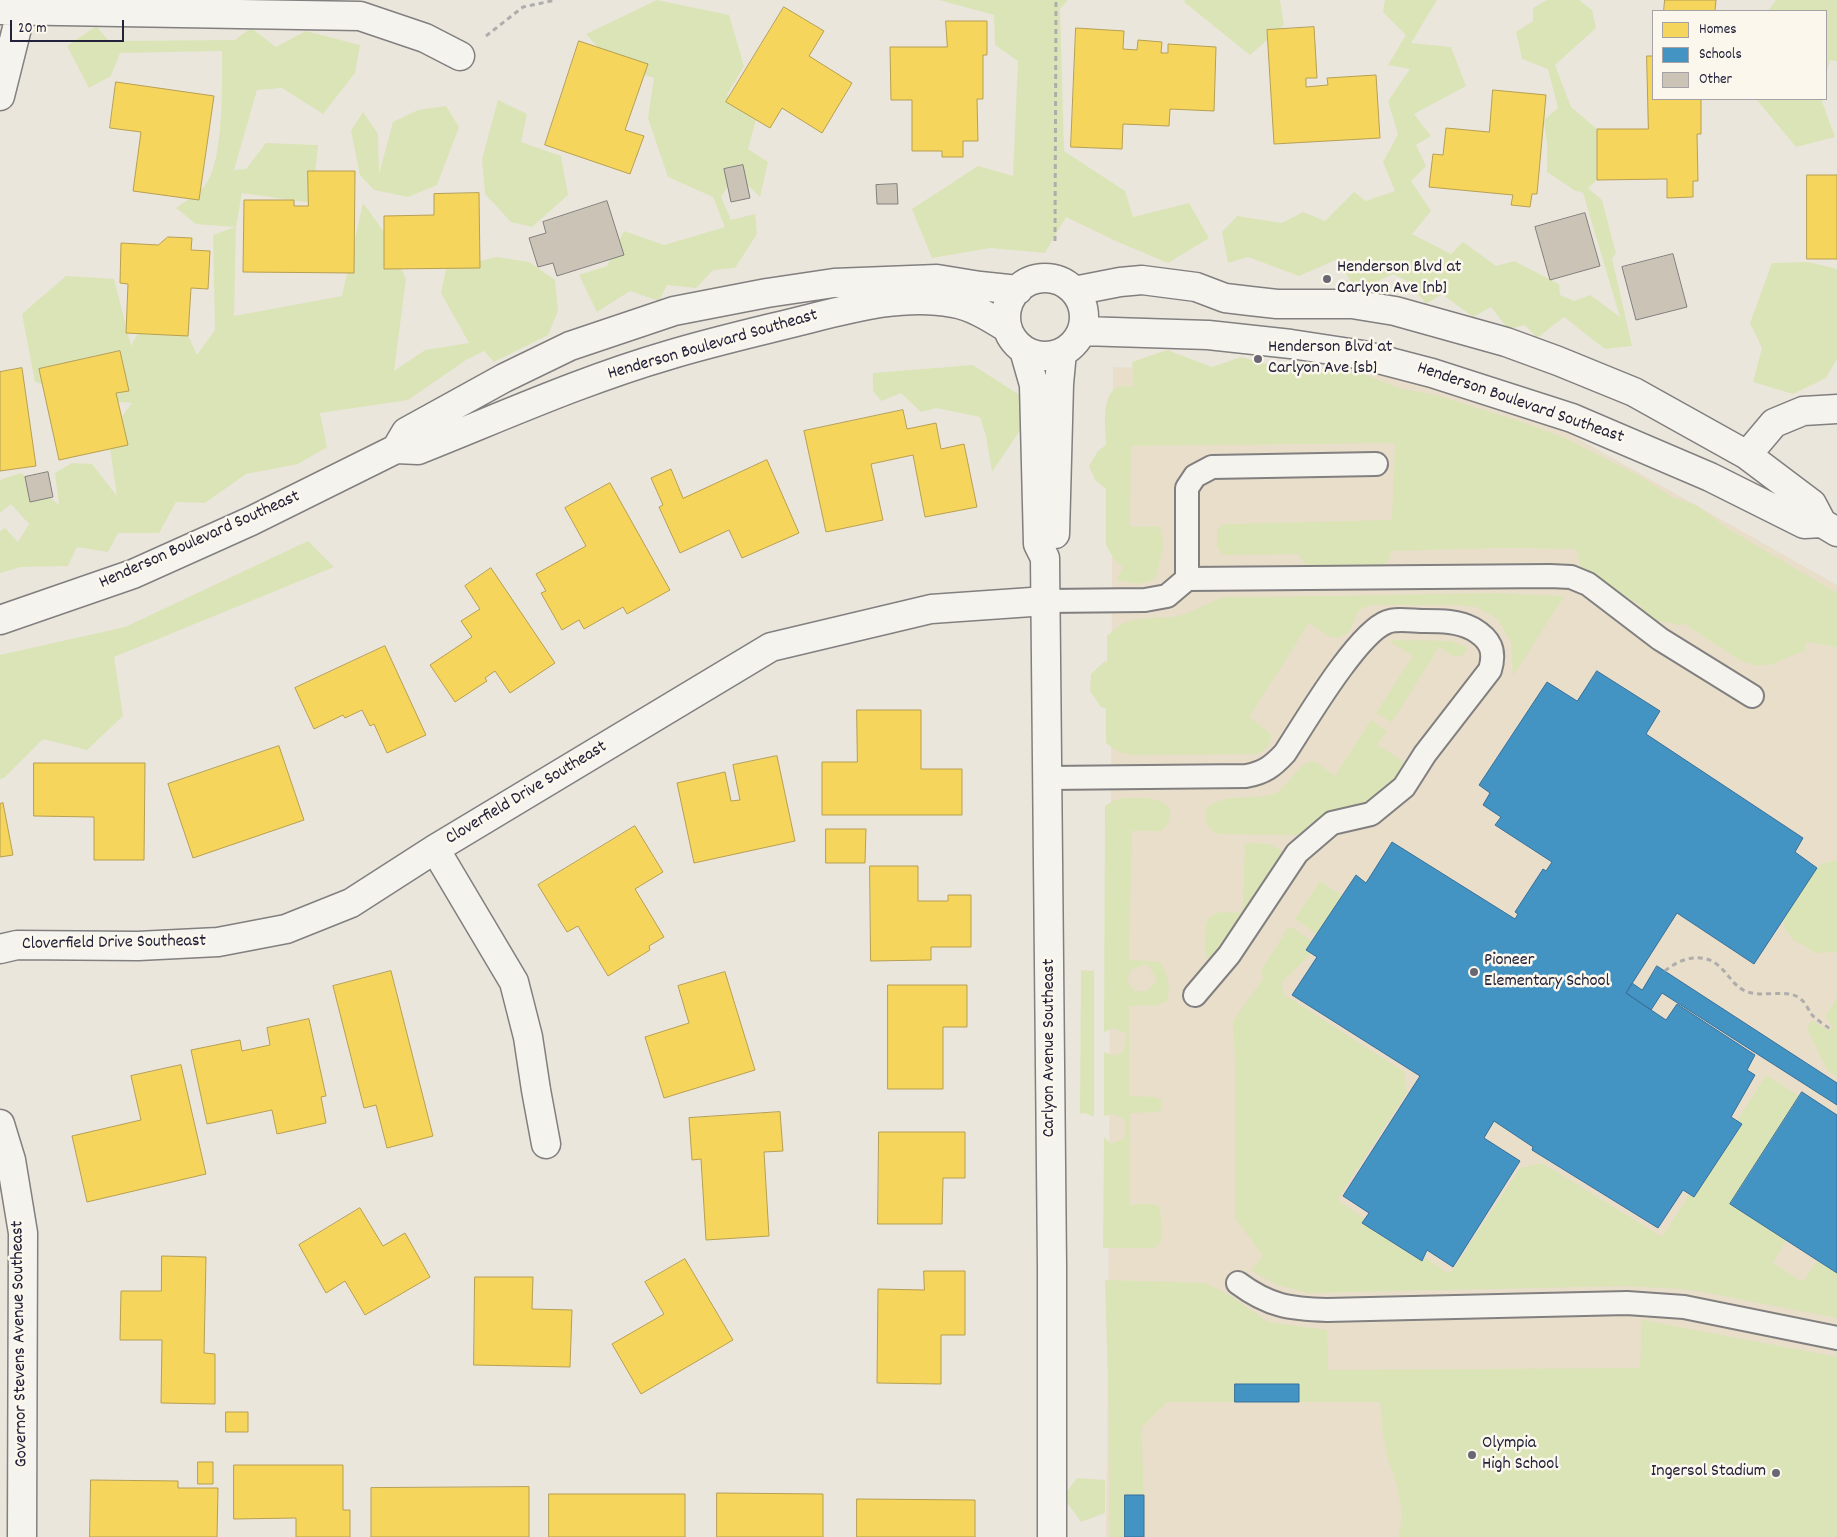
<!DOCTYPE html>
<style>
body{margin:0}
#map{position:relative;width:1837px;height:1537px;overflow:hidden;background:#ebe6dc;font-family:Dekko,sans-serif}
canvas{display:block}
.legend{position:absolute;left:1652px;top:10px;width:175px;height:90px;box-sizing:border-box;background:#fbf7ec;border:1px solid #a4a2a5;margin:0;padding:6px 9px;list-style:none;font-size:15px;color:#22223b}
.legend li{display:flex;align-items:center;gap:10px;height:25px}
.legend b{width:25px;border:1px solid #a4a2a5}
.scale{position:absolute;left:10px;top:20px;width:114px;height:22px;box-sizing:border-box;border:2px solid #22223b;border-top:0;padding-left:6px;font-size:15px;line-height:18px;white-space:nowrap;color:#22223b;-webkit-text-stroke:4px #fbf7ec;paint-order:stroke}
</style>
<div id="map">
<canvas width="1837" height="1537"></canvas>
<ul class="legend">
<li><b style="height:14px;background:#f6d55c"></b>Homes</li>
<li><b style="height:14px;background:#4393c3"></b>Schools</li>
<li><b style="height:14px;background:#cbc4b6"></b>Other</li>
</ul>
<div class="scale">20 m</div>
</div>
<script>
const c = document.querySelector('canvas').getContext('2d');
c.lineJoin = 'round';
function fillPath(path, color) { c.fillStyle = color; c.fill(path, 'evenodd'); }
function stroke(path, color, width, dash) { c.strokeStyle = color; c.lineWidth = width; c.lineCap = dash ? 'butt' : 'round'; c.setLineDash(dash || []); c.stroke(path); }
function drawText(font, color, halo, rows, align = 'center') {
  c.font = font + ' Dekko,sans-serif'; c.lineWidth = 5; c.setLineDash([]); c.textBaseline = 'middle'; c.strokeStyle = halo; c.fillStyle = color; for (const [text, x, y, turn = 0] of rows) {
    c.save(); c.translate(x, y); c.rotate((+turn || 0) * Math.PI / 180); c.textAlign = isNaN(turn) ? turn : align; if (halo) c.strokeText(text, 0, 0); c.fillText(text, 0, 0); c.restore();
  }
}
const built = new Path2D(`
 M1113,367l285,8 172,59 267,151v952h-731l2,-175z`);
const green = new Path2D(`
 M657,0l72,15 15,51 -17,29 29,25 -8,29 20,13 -8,35 -24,-24 -15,24 10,23 24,-6 2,20 -22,34 -22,2 -17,18 -29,-3 -8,16 -29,-10 -33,21 -18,-37 28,-9 17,-35 40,14 61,-18 -12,-30 -45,-20 -20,-59 6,-40 -41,-14 -27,-30z
 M939,0h129l-8,9 4,142 61,40 8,26 56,-14 20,35 -41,25 -50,-21 -52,-25 -21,36 -55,-5 -58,10 -20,-49 66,-43 35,10 5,-115 -23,-16 -1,-30z
 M1185,0h95l4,25 -34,30 -66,-53z
 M1385,0h52l-26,43 40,4 15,39 -52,28 17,22 -15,9 10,21 -15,15 20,30 -19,23 39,20 12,-12 33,24 18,-5 45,23 1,11 14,6 16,-6 30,22 -37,-124 -9,-3 -27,-18v-28l-3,-24 14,-12 -10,-39 -26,-10 -6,-27 17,-11v-13l14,-8h32l13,10 4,18 -41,37 16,42 26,22v51l-9,8 14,12 14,54 -4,4 20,88 -27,3 -41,-32 -27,21 -12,-13 -17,4 -17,-22 -18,10 -31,-23 -16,10 -17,-22 -16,-8 -37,17 -18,-32 -39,17 -51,-19 -20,6 -6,-31 15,-16 45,7 21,-11 22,9 29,-29 12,9 29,-10 -12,-29 15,-28 -10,-33 22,-32 -22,-4 18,-30 -23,-23z
 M1776,0h61v61l-7,-1 -4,16v-65h-58z
 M96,26l13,15 126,-1 16,-12 25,19 30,-16 54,14 -5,28 -32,41 -41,-26 -25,2 -23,80 12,-1 20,-26 52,2 -6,58 -70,-10 -6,34 -2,89 108,-20 21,-93 21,29 22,47 -12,92 31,-21 44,-7 -28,-50 5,-24 50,-12 33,5 26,18 3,31 -10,24 -54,27 -10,-11 -18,9 -58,40 -88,13 7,34 -29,17 -52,10 -41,29 -29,-1 -17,31h-41l-10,19 -31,-5 -9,19 -47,1 -21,6v-42l5,-3 13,14 11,-18 -18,-20 -11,9v-32l2,-2 19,-6 38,32 -4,-32 17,-10 20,1 25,32 -9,-61 24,-32 -36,-3 -61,-18 -13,-68 44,-38 48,3 17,67 9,-17 42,-7 15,33 18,-25 -2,-95 22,-8 -39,-3 -20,-16c8,-6 25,-16 30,-24 18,-26 16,-100 16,-133l-102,2 -9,23 -22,12 -22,-42z
 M1756,99h65l14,38 -39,10z
 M498,100l29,14 -6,28 40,14 7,39 -36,32 -21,-5 -26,-28 -3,-35z
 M446,106l13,21 -22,58 -29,12 -34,-7 -14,-15 -9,-44 12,-19 15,22 1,40 14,-52 25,-12z
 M1808,262l29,7v90l-11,19 -33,16 -40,-12 9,-34 -12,-25 22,-60z
 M1167,350l45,17 29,-10 47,13 61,-2 50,20 40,8 80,25 46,17 76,39 33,21 22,7 34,25 107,63v54l-31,-5 -1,9 -17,6 -18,8h-17l-14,-5 -56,-37 -3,2 -41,-8 3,-11 -29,-16 -26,11 -6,-34 -5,-18 -70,-1 -115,3 -1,7 -30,32 -35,-6 -25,-26 -1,-4 -76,1 -6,-8v-17l7,-6 168,-4 3,-77 -264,3 -1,81 29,-1 5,18 -8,33c-12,10 -26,6 -39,3l6,-13 -8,-6 -9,-16v-56l-11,-9 -6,-14 9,-15 8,-6c0,-17 -7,-55 16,-59 3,-1 8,1 12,1l-2,-25z
 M973,365l48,31 2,30 -31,46 -6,-36 -6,-19 -44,-9 -15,4 -20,-19 -20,8 -8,-10v-18z
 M308,541l26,26 -220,90 9,59 -36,34 -44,-11 -39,39 -4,1v-124l125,-28z
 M1495,593l69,3 -51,80 -2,-33 -13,-24 -22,-12 -19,-2h-87l-11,5 -10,22 -11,6 -8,-1 -21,-14 -60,94 22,17c0,12 -4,15 -15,20l-124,1 -15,-4 -11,-8v-35l-5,-1 -11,-16 1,-17 14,-13 2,1v-26c5,-4 10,-9 16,-12 18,-10 42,-3 61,-10 14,-5 26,-12 40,-17 90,0 180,-3 271,-4z
 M1390,640l61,1 14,5 2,4 -5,6 -8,1 -15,-10 -47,75 -16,-9 37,-57 -21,-13z
 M1371,720l16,11 -10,14 27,17 -19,34 -9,4 -38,9 -27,14 -12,12 -79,-1c-6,-2 -12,-5 -14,-12 -8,-32 50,-21 67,-28 18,-7 21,-30 41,-33l21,15z
 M1125,798c14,0 52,-3 44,22 -1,4 -5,10 -10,11 -9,1 -19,-1 -27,0l-3,129 30,2c9,9 13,28 7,40l-9,3 -28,1v90l27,1 5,3v10l-4,2 -27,1v92c7,0 22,-3 28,1 4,4 5,29 3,34 -2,5 -4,6 -8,8h-50l1,-111 7,7 14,-6v-18l-10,-6 -11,2v-64l11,4 8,-4 4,-18 -13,-6 -10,4 1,-226 10,-6zM1148,964l9,17 -10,10h-13l-7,-12 5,-10z
 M1245,843l24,1 16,9 -71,105h-6c-4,-7 -4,-12 -3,-20 0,-27 11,-27 35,-25l3,-6z
 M1837,861v91l-20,1 -24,-13 -8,-11 -2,-10 34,-51 6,-5z
 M1320,881l22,15 -25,38 -22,-15z
 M1289,926l23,15 -6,9 5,4 -29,28 1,12 121,78 3,20 -70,108 28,19 -3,4 59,38 3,-4 26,17 70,-106 22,-5 120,74 27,-42 5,2 47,-73 -4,-3 29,-46 33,21 -69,108 56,36 -13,23 30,19 14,-21 20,12v45l-134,-26 -23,-3 -53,-3 -319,7 -33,-9 -24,-14 12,-14 -28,-38v-158l-2,-39 30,-42 -2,-8z
 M1094,969v148l-8,-4 -6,1 1,-144 11,1z
 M1837,997v80l-10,-7 -20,-42 5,-8 17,11 3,-4 -6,-11z
 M1105,1280l101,3 23,12 39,27 59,8 1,40 312,-2 2,-48 195,37v180h-439l4,-20 -4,-28 -9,-27 -6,-27 -3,-33h-213l-25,25 2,110h-35v-116z
 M1077,1478l28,2v33l-24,9 -18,-25z`);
const homes = new Path2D(`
 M1665,0h51l-1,11h-51z
 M784,7l40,24 -15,25 43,27 -30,50 -40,-25 -12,20 -44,-26z
 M946,21h41v34h-4v44h-6l1,42h-15v16h-21v-6h-30v-51h-21l-1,-53h57z
 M1314,27l3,51h-11v9l22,-2 -1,-7 49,-3 4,63 -106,6 -7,-114z
 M1076,28l48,3 -1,18 14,1 1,-10 24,2 -1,11h7v-9l48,3 -2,64 -44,-2 -1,17 -46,-2 -1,25 -51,-2z
 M579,41l69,23 -23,66 19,6 -14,38 -85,-29z
 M1647,56h6v43h48v35h-4l1,47h-5v16l-26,1v-19l-70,1v-51h51z
 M116,82l98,14 -15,104 -66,-9 8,-59 -31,-4z
 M1493,90l53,5 -9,99h-5l-2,13 -19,-2 2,-10 -84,-8 4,-33 10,1 3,-27 43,4z
 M308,171h47l-1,102 -111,-1 1,-72h50v6h14z
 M1807,175h30v84h-30z
 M479,193l1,75 -96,1v-53l50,-1v-21z
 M168,237l24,1 -1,12 19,1 -2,38 -17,-1 -3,48 -62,-3 2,-49 -8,-1 1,-40 37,2z
 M120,351l9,40 -13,2 12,52 -69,15 -20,-91z
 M22,368l14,98 -36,5v-99z
 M903,410l4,19 29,-6 5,26 23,-5 13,63 -52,10 -12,-62 -42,9 12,56 -57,12 -22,-101z
 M767,460l32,73 -57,25 -13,-28 -49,23 -21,-46 4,-2 -12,-27 20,-9 12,29z
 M610,483l60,107 -43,24 -4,-7 -39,22 -5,-9 -17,10 -21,-37 5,-2 -10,-17 50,-28 -21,-38z
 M491,568l64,95 -45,30 -15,-22 -10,7 2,3 -32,21 -25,-37 42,-28 -11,-16 19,-12 -15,-23z
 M385,646l41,89 -39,18 -13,-29 -4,2 -8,-16 -17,8 -2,-3 -29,14 -19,-41z
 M857,710h64v59h41v46h-140v-53h35z
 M279,746l25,74 -111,38 -25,-74z
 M777,756l18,85 -101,22 -17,-80 48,-11 6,29 9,-1 -7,-35z
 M34,763h111l-1,97h-50v-43l-60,-1z
 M3,803l10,52 -13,2v-53z
 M635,826l28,46 -28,17 29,48 -15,9 1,4 -42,26 -30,-50 -11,6 -29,-47z
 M826,829h40l-1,34h-39z
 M870,866h48v35h30v-6h23v52h-40v13l-60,1z
 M391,971l42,165 -46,12 -11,-43 -12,3 -31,-122z
 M725,972l30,98 -91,28 -19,-61 44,-14 -11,-37z
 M888,985h79v42h-24v62h-55z
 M309,1019l17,77 -5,1 5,26 -49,11 -5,-24 -65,14 -16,-74 49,-10 2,11 28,-6 -3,-17z
 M181,1065l25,109 -119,28 -15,-66 69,-16 -10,-44z
 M780,1112l3,39 -19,1 5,84 -63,4 -5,-81 -9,1 -3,-42z
 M879,1132h86v46h-22l-1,46h-64z
 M360,1208l23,38 22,-13 25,44 -65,38 -20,-34 -19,12 -27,-48z
 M162,1256l44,1 -2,96 11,1v50l-54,-1 1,-63h-42l1,-49h40z
 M685,1259l48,81 -92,54 -29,-50 52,-30 -19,-32z
 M924,1271h41v64h-24v49l-64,-1 1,-94 46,1z
 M475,1277h58l-1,32 40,1 -2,57 -96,-2z
 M226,1412h22v20h-22z
 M198,1462h15v22h-15z
 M234,1465h109v45h7v27h-54v-19l-62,1z
 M91,1480l87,1v7h40l-1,49h-127z
 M529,1487v50h-158v-49z
 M717,1493l106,1v43h-106z
 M549,1494h136v43h-136z
 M857,1499l118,1v37h-118z`);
const schools = new Path2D(`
 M1597,671l63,40 -14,23 157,104 -8,14 22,16 -63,96 -77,-51 -51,80 40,27 11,-16 78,51 -8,15 8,5 -24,42 11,7 -48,73 -11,-7 -25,38 -126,-78 1,-3 -39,-26 -10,17 36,23 -67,106 -26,-17 -5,11 -60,-38 7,-10 -26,-17 77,-120 -128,-81 25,-38 -11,-7 50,-75 10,8 26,-41 123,77 3,-5 -3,-2 28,-43 3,2 6,-9 -57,-37 6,-8 -18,-12 7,-12 -11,-8 68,-103 30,19z
 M1657,966l180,117v22l-175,-112 -11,17 -25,-17 6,-10 10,7z
 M1802,1092l35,23v158l-107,-69z
 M1235,1384h64v18h-64z
 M1125,1495h19v42h-19z`);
const building = new Path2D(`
 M743,165l7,33 -19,4 -7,-33z
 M897,184l1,20h-21l-1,-19z
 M607,201l17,54 -67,21 -4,-13 -15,4 -9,-29 17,-5 -3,-11z
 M1585,213l15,53 -50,14 -15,-53z
 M1673,254l14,53 -51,13 -14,-53z
 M48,472l5,25 -23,5 -5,-25z`);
const path = new Path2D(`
 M486,36l37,-29 33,-7
 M1055,241l1,-241
 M1665,971c15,-13 39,-20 55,-4 9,8 13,18 25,24 16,7 39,-2 53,6 7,4 10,12 14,18 5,5 13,10 18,14`);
const lane = new Path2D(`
 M1187,579v-91l8,-12 17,-9 164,-3
 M1046,601l99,-1 22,-4 20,-17 363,-3 21,1 17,7 72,55 92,57
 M1048,778l198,-2c18,-3 27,-10 39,-23 19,-29 72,-120 102,-131 10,-4 26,-1 38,-1 16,0 33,0 48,8 17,10 23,21 17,41l-65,84 -21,33 -33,27 -39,9 -35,30 -68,102 -34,40
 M1238,1283c31,23 52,26 89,27l300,-7 57,4 153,31`);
const street = new Path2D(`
 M0,10l360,6 65,22 35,18
 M0,96l24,-96
 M435,849l79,133 14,55 8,53 10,54
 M0,949l17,-4 121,1 80,-4 68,-13 65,-26 84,-54 336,-202 160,-38 115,-8
 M0,1124l11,36 12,73 -1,304`);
const secondary = new Path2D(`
 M1006 317a39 39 0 1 1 78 0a39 39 0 1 1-78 0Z
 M1074,291l46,-9 22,-2 54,7 29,11 25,3 27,3h75l43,7 111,31 52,19 76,31 113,63 65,49 10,19 15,9
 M1082,331l126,4 83,9 72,11 69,18 140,45 138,59 94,47 18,-1
 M1024,350l10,35 4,159 7,14 7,708v271
 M396,449l10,-17 98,-54 66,-32 104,-35 93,-18 67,-10 103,-4 43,7 38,4
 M1747,455l27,-32 29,-12 34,-2
 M1055,534l4,-150 3,-32
 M0,620l133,-46 118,-53 145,-72 22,1c83,-33 165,-70 251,-95 43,-13 87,-23 131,-34 48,-12 103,-28 153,-18 19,3 38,15 54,25`);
const markers = [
 [1327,279,5,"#686773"],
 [1258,359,5,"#686773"],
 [1474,972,5,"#686773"],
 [1472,1455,5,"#686773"],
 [1776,1473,5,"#686773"]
];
const poiNames = [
 ["Henderson Blvd at",1337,269],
 ["Carlyon Ave [nb]",1337,290],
 ["Henderson Blvd at",1268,349],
 ["Carlyon Ave [sb]",1268,370],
 ["Pioneer",1484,962],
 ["Elementary School",1484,983],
 ["Olympia",1482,1445],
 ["High School",1482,1466],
 ["Ingersol Stadium",1766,1473,"right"]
];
const streetNames = [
 ["Henderson Boulevard Southeast",713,346,-16],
 ["Henderson Boulevard Southeast",1520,404,19],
 ["Henderson Boulevard Southeast",200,541,-24],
 ["Cloverfield Drive Southeast",527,794,-31],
 ["Cloverfield Drive Southeast",114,944,-1],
 ["Carlyon Avenue Southeast",1051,1048,-90],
 ["Governor Stevens Avenue Southeast",21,1344,-91]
];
fillPath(built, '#e8deca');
fillPath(green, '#dbe4b7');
fillPath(homes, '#f6d55c');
stroke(homes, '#b69f52', 1);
fillPath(schools, '#4393c3');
stroke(schools, '#39719a', 1);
fillPath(building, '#cbc4b6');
stroke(building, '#817f7f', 1);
stroke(lane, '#817f7f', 26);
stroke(street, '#817f7f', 31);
stroke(secondary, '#817f7f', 31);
stroke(path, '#afadac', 3, [5, 4]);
stroke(lane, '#f4f3ee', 22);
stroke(street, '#f4f3ee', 28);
stroke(secondary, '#f4f3ee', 28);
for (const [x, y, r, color] of markers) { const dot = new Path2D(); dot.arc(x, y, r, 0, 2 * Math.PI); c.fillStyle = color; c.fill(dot); stroke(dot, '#fbf7ec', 2); }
drawText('18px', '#22223b', '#fbf7ec', poiNames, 'left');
drawText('18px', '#22223b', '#fbf7ec', streetNames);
</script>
